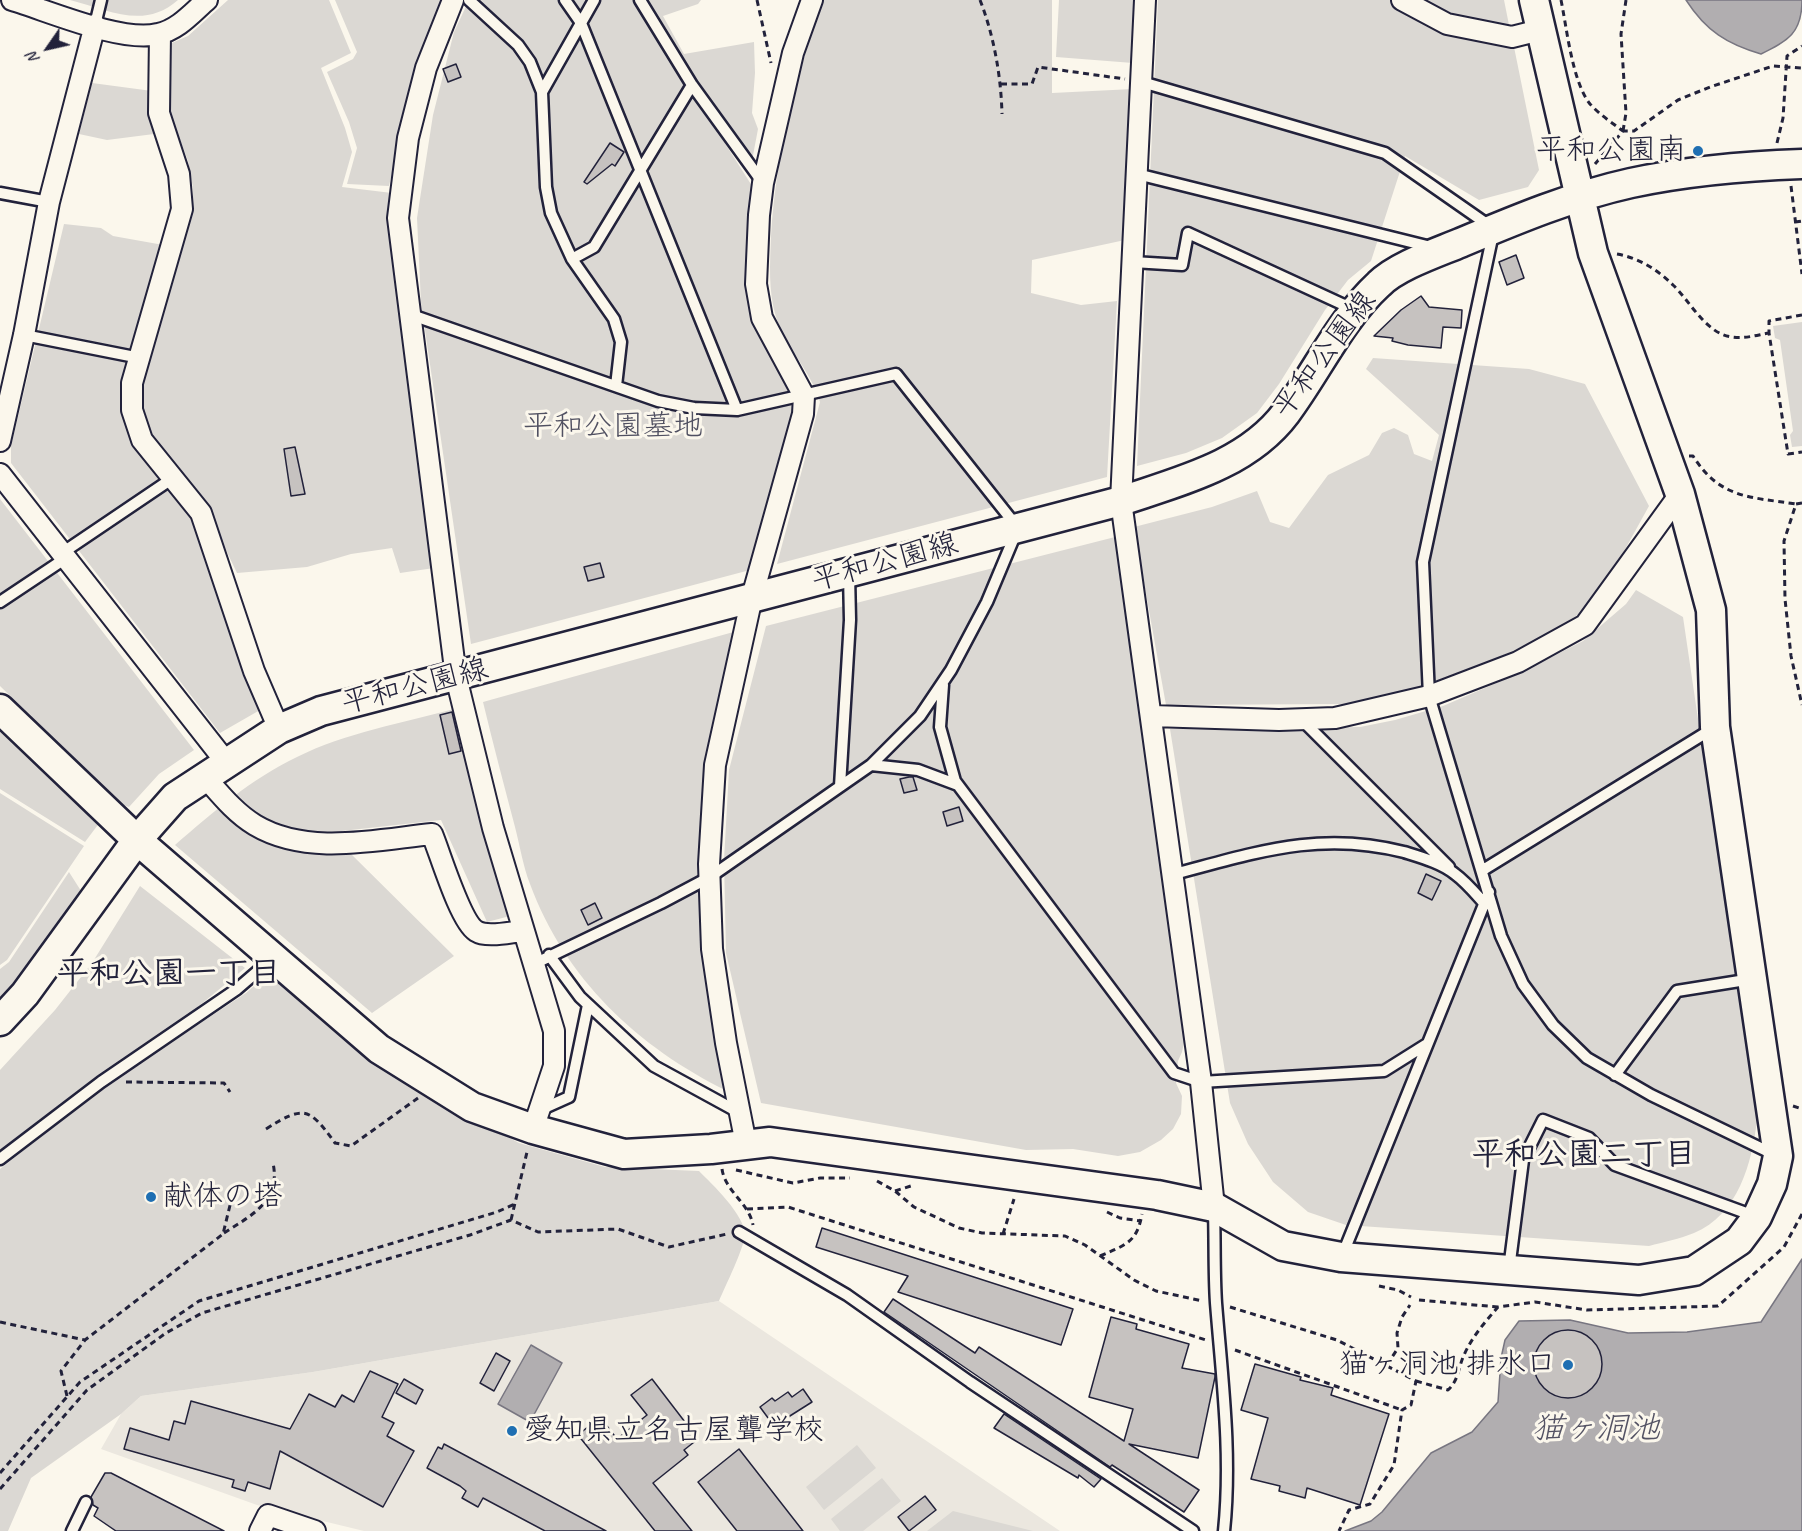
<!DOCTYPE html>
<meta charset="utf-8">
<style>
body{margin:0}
#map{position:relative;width:1802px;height:1531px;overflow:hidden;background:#fbf7ec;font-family:Caveat,sans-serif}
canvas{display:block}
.north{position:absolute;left:18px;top:18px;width:60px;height:60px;-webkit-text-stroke:4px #fbf7ec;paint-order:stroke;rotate:236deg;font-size:16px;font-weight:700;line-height:24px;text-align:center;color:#22223b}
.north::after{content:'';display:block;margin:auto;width:21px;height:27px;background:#22223b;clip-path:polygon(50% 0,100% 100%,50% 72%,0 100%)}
</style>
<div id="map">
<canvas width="1802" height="1531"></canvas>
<div class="north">N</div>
</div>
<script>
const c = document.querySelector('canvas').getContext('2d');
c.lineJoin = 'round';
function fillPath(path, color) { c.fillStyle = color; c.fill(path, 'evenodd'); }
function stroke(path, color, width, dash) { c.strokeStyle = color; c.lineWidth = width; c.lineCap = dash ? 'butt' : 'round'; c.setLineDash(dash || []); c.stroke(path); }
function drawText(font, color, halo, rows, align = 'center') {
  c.font = font + ' Caveat,"Klee One",sans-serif'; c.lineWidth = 6; c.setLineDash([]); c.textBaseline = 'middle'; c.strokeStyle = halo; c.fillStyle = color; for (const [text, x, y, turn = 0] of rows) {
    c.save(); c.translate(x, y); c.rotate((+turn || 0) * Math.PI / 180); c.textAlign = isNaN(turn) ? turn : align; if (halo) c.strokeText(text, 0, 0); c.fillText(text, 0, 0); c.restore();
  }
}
const built = new Path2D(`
 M719,1301l341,230h-696l-107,-26 -156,-56 20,-35 20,-18 172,-24z`);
const green = new Path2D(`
 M70,0h108c-34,30 -69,10 -108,0z
 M228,0h101l22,53 -30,15 24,60 7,24 -10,35 50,6v58l42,317 -34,5 -8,-25 -41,6 -44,13 -70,6 -24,-50 -66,-93 -7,-24 -1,-25 54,-171v-22l-5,-27 -19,-50 -2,-66 21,-9z
 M335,0h112l-45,128 -13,58 -42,-2 10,-36 -8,-26 -22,-50 26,-13 4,-7z
 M469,0h165l120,189 1,127 12,34 24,40 5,23 -46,157 -279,74 -50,-341 -4,-85 16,-103 21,-83z
 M645,0h56l-3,4 -35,12 21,38 70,-12 1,31 -3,40 6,16 -7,37 -56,-82z
 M823,0h229v93l81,-4 -8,151 -93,20 -1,33 50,12 36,-4 -10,176 -330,87 43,-162c-9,-31 -34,-54 -44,-85 -8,-27 -6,-53 -5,-81 5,-82 25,-159 52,-236z
 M1059,0h76l-2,63 -77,-6z
 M1158,0h233l21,17 33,18 69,12 25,123 -11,17 -49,13 -74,-44 -34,105 -23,19 -23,30 -46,74 -22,29 -35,25 -36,15 -49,13z
 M1417,0h87l5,25 -61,-11z
 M92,83l60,8 2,43 -47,6 -28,-6z
 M64,224l37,4 12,8 56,10 -44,152 84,139 51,173 -40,23 -209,-270v-17z
 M1802,322v124l-10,1 -2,-12 3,-4 -13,-91 -5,-2 -2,-12z
 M1373,358l156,11 56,15 64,122 -31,56 -39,52 -32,21 -52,24 -81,30 -69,15 -179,1 -32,-178 78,-20 45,-16 13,31 19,6 39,-53 41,-20 13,-22 12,-5 14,7 6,19 18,7 7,-26 -73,-66z
 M0,499l194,251 -35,24 -30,33 -8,-3 -121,-118z
 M1115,537l73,487 -6,28 -4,9 -2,22 6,13 -1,18 -8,15 -12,11 -21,12 -22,4 -45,-7 -47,1 -265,-47 -35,-150 -2,-93 5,-90 37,-144z
 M1636,590l47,27 74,503c-5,43 -19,95 -63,113 -14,6 -31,9 -45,13l-303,-21 -38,-13 -35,-30 -25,-38 -18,-41 -60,-374 190,-2 35,-7 48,-14 79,-34 61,-31 43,-37z
 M737,631l-27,124 17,336c-89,-44 -162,-112 -197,-207 -7,-18 -10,-38 -15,-57 -11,-42 -22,-83 -32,-125z
 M454,709l29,120 27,87 -23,6 -46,-102 -99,11 6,20 106,105 -82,57 -197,-168c38,-33 76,-66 122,-88 48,-24 106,-34 157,-48z
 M0,730l103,88 -18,24 -85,-53z
 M0,793l84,53 -77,114 -7,5z
 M69,872l14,22 -70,96 -13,13v-34l9,-7z
 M140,886l105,82 -57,47 -90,61 -98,74v-80l55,-60 37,-47z
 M272,970l191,143 56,30 86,24 94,4c13,13 46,44 46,64 -1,13 -20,52 -26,66l-406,71 -172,24 -20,18 -90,64 -23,53h-8v-362l105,-83 141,-93z
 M857,1445l19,23 -52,42 -18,-23z
 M882,1478l19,23 -38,30h-23l-9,-12z
 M953,1511l80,20h1h-107z`);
const water = new Path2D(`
 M1686,0h116c0,33 -14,41 -41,54 -34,-10 -55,-23 -75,-54z
 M1802,1259v272h-457l26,-10 11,-9 49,-59 41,-21 26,-30 3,-44 4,-18 14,-19 51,-1 58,13 59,-1 74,-10z
 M531,1345l31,18 -32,59 -32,-18z`);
const building = new Path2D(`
 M456,64l5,13 -13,5 -5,-13z
 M610,143l14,9 -9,14 -3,-2 -25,20 -3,-2z
 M1516,255l8,23 -17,7 -8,-23z
 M1421,296l8,11 33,3 -1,18 -18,-1 -2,21 -33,-3 -16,-4 1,-3 -19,-2 27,-26z
 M295,447l10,47 -14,2 -7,-47z
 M600,563l4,14 -16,4 -4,-14z
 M452,712l9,39 -12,3 -9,-39z
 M909,777h4l4,13 -13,3 -4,-14z
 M959,807l4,14 -16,5 -4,-14z
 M1426,874l15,7 -9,19 -14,-7z
 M595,903l7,15 -14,7 -7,-15z
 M822,1228l251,81 -12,36 -163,-53 10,-16 -92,-29z
 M893,1299l82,54 4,-6 145,94 9,-32 -44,-12 22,-80 26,7 -1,5 53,15 -7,24 33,6v3l-17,81 -69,-14 70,46 -15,22 -72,-47 -2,2 -226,-155z
 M1534 1364a34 34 0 1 1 68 0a34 34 0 1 1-68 0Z
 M496,1353l14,8 -16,30 -14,-8z
 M1255,1364l46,13 -1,3 33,8 -2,7 58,19 -29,91 -53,-17 -2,10 -26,-7 1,-5 -29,-7 17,-61 -27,-8z
 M370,1371l28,13 -16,33 12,6 -7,13 27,15 -31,56 -103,-56 -10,38 -22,-7 -3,9 -13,-4 2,-7 -110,-31 6,-21 39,12 5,-19 11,3 6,-23 99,28 19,-35 26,13 7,-12 12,7z
 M404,1379l19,11 -7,14 -20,-11z
 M652,1379l46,60 -14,11 4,5 -35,28 39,48h-37l-77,-96 22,-18 17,22 30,-24 -16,-20z
 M803,1389l9,13 -38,24 -14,-19 12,-9 3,3 13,-9 4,5z
 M1004,1414l97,65 -7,8 -15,-12 -1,3 -84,-50z
 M444,1444l162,87h-61l-62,-33 -5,9 -16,-9 4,-7 -6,-5 -33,-18 11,-21 4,2z
 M739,1449l64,82h-66l-39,-49z
 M105,1473h6l113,58h-108l-22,-15 4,-8 -5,-3 -2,-8z
 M925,1496l11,14 -27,21 -11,-14z`);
const path = new Path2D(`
 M757,0l14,63
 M980,0c14,36 21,76 22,114
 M1561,0c6,29 11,81 29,104 9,10 22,19 33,27
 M1001,84h31l6,-17 87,12
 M1623,131l3,-18 -5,-79 5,-34
 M1777,143l6,-25 4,-62 15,-10
 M1595,164l28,-33h11l44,-31 32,-13 63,-21 29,2
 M1791,186l11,88
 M1795,222l7,-1
 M1617,254c22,4 41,16 56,31 17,16 33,49 59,52 13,2 25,-2 37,-4
 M1802,315l-33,6v12l19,121 14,-2
 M1689,456h4c27,43 58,41 103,48
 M1802,503l-6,1 -12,37 1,58 6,57 11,49
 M126,1082l98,1 6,9
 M1793,1106l9,3
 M266,1129c38,-24 43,-22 69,14l16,3 67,-48
 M722,1169c3,22 27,34 31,56
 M736,1170l57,13 27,-5h30
 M877,1181l18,10 19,16 45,21 23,5 83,3 20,9 49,35 22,11 47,10
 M895,1191l19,-6
 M747,1209l41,-2 418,133
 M1107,1212l13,6 21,3
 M511,1220l16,-68
 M224,1233c28,-18 57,-32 49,-70
 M1003,1234l11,-35
 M1100,1256c25,-11 37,-13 42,-42
 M1379,1286l19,4 13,7
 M1419,1300l79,7
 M1230,1307l107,33 79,41 -5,24 -9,5 -8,55 -24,39 -21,6 -10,21
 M0,1322l85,18
 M1235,1350l167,60
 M1387,1365l11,-17 -1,-15 5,-16 8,-12
 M1416,1381l32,9c11,-10 10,-22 16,-35 8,-18 21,-33 34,-48l37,-5 52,8 131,-4 66,-59 18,-33
 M67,1396l-6,-25 24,-31 138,-106 9,-37
 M0,1473l80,-91 119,-81 298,-89 18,-8
 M0,1489l87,-99 79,-57 36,-20 268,-78 41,-15 27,12 80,-3 51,18 58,-13`);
const lane = new Path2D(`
 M469,0l49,45 12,17 12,30 4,95 5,26 21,46 42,60 7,23 -5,44
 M565,0l16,23 156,387
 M640,0l52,85 71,98
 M95,25l6,-25
 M1142,82l243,71 109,76 -71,333 6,134 72,240 22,48 30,41 34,33 64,37 122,59
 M542,92l52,-92
 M1137,174l294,73
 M0,193l49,9
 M572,259l22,-12 98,-162
 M1133,262l49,3 6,-32 167,77
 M409,314l249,87 36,7 43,2 159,-36 122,154 -31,74 -36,68 -31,46 -49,49 -161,112 -49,26 -127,61
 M24,335l116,23
 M62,553l111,-75
 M0,602l66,-44
 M943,685l-3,42 15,54 219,292 27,9 183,-11 43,-27
 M1301,719l148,148
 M871,765l47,5 40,15
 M840,786l10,-166 -1,-46
 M1483,870l229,-141
 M1174,874c81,-21 145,-44 230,-22 16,5 38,11 51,22 11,8 20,19 29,29
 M549,955l31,42 74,69 86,47
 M1615,1075l62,-84 75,-12
 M540,1110l29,-13 19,-92
 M0,1159l101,-77 136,-93 36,-31
 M1214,1211c1,30 0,61 2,92 6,76 16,151 8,228
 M739,1232l108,63 123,87 223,149
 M1342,1256l147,-364
 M1509,1269l14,-109 20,-40 46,18 26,27 142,52
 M72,1531l14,-29`);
const street = new Path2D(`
 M12,0c37,11 110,43 146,34 20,-4 34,-21 49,-34
 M453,0l-27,68 -18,70 -10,80 58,459 37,151 61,203v35l-21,63
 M1145,0l-24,501 80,581 13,125
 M1402,0l45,24 65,13 28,-7
 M160,34l-1,79 20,61 3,35 -50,174v27l10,30 59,73 53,158 25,58
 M0,441l24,-106 25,-133 46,-177
 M0,474l226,288
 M1152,716l127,4 56,-2 94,-22 89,-34 67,-37 95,-131
 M205,777c15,17 30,36 50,48 52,31 120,15 177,9 8,19 28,87 44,97 11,7 34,1 46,0
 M746,1144l-20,-101 -14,-94 -3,-85 6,-99 37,-168 51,-183 1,-18 -42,-78 -6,-34 3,-69 4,-32 30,-130 19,-53
 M260,1531l8,-16 47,16`);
const secondary = new Path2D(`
 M0,709l137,131 242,209 93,58 61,22 91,25 87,-5 59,-7 387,53 57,12 69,39 58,11 298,23 55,-9 45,-30 18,-24 15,-33 6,-28 -63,-429 -4,-117 -31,-116 -87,-241 -59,-253
 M0,1021l25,-27 112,-154 38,-43 104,-68 42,-18 800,-210c59,-20 126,-36 165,-88 32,-43 54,-93 93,-129 18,-18 57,-31 81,-41 55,-23 112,-47 171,-60 56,-12 114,-17 171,-19`);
const markers = [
 [1698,151,6,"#1f6fb2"],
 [151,1197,6,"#1f6fb2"],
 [1568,1365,6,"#1f6fb2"],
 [512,1431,6,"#1f6fb2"]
];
const poiNames = [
 ["平和公園南",1686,151],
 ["献体の塔",163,1197,"left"],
 ["猫ヶ洞池 排水口",1556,1365],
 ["愛知県立名古屋聾学校",524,1431,"left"]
];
const streetNames = [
 ["平和公園線",1325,355,-53],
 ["平和公園線",885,563,-15],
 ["平和公園線",415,687,-14]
];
const parkNames = [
 ["平和公園墓地",613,427]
];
const neighbourhoodNames = [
 ["平和公園一丁目",169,975],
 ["平和公園二丁目",1584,1156]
];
const waterNames = [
 ["猫ヶ洞池",1596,1430]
];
fillPath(built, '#ebe7df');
fillPath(green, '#dbd8d3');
fillPath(water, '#b1aeb0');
stroke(water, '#787681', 1.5);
fillPath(building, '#c6c2c0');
stroke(building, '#22223b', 1.5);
stroke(lane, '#22223b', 15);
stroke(street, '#22223b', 24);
stroke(secondary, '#22223b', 33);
stroke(path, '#22223b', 3, [6, 4.5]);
stroke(lane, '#fbf7ec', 10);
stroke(street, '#fbf7ec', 20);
stroke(secondary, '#fbf7ec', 28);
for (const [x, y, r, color] of markers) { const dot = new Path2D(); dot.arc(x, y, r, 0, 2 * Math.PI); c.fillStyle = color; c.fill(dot); stroke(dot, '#fbf7ec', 2); }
drawText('30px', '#22223b', '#fbf7ec', poiNames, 'right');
drawText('30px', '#22223b', '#fbf7ec', streetNames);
drawText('30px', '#505061', '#fbf7ec', parkNames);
drawText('bold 32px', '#22223b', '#fbf7ec', neighbourhoodNames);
drawText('italic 32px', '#545364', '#fbf7ec', waterNames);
</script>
